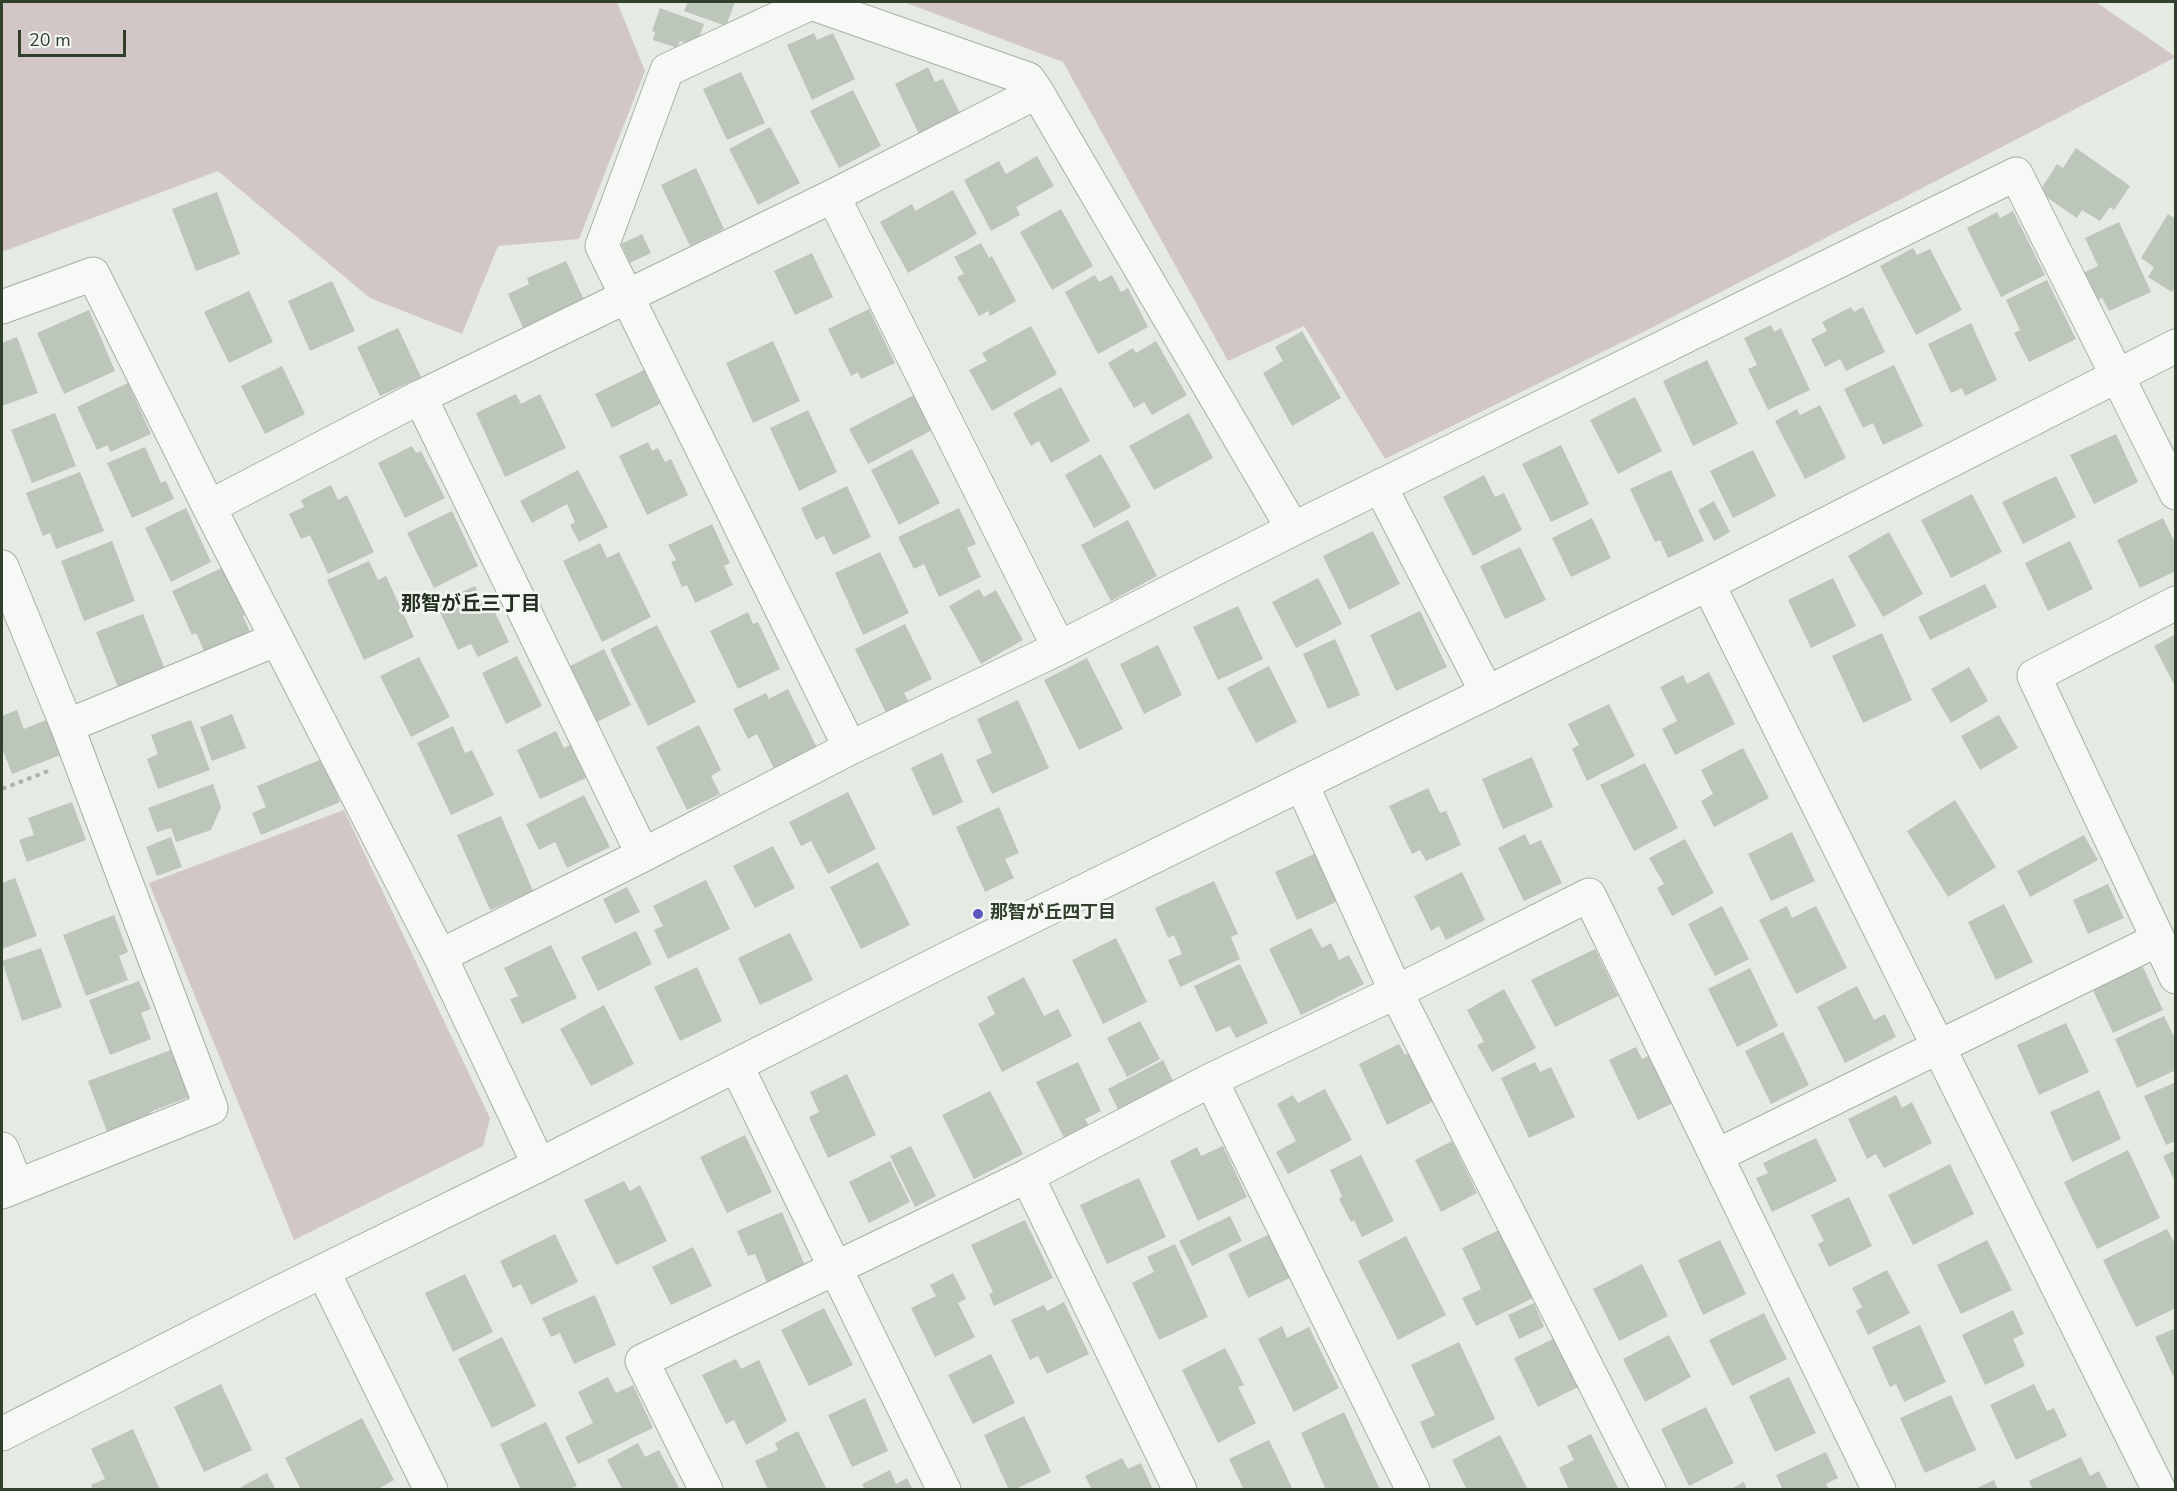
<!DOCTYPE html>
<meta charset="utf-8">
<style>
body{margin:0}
#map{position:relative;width:2177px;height:1491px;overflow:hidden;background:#e5eae3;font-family:"Nunito Sans",sans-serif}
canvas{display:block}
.frame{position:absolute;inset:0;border:3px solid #31402d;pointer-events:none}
.scale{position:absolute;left:18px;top:30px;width:108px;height:27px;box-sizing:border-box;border:3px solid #31402d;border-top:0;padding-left:8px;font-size:18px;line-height:21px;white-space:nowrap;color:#31402d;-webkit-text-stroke:4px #f4f7f3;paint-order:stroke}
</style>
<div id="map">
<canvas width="2177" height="1491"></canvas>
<div class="frame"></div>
<div class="scale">20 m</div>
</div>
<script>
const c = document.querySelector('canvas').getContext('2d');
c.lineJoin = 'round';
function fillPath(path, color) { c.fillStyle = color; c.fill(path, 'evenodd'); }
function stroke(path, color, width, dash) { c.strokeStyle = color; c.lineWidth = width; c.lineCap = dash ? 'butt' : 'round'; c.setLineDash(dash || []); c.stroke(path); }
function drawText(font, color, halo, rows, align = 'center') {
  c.font = font + ' "Nunito Sans","Noto Sans JP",sans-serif'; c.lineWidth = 5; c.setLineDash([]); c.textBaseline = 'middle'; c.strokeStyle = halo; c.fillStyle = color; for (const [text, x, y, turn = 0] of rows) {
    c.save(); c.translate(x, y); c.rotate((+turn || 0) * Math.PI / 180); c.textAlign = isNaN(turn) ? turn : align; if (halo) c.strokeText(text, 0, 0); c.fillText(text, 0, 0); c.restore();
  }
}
const green = new Path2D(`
 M2,2h615l28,69 -66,168 -81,7 -36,88 -92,-36 -152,-127 -216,81z
 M904,2h1192l80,55 -525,271 -266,131 -81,-133 -76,35 -165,-299z
 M344,810l146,308 -7,28 -189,94 -145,-357z`);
const building = new Path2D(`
 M688,2h47l-9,24 -42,-15z
 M660,8l44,16 -8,23 -16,-6 -3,7 -24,-8 2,-8 -3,-1z
 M814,33l3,7 16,-7 22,46 -43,21 -25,-55z
 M928,67l7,15 8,-3 18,36 -41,21 -25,-52z
 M741,72l24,51 -38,17 -24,-51z
 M853,90l28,56 -42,22 -29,-57z
 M770,127l30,56 -42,22 -29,-56z
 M2076,148l54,38 -16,24 -4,-3 -10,14 -18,-11 -5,8 -38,-26 18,-28 6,4z
 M1037,156l17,30 -38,21 4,8 -29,16 -27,-51 35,-19 7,13z
 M696,168l28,61 -34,17 -29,-61z
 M953,190l24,44 -69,39 -28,-51 32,-18 3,7z
 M217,192l23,62 -44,17 -24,-62z
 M1061,209l32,57 -41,24 -32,-58z
 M2013,211l32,64 -44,22 -34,-69 30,-16 3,6z
 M2168,214l8,5v67l-4,6 -24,-15 6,-10 -13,-9z
 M2119,222l32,70 -42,19 -7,-13 -8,4 -13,-28 17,-8 -13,-28z
 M642,234l9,19 -21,10 -9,-19z
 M981,243l8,15 3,-2 24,45 -26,15 -2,-5 -9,5 -22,-39 7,-3 -10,-17z
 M1913,248l4,7 13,-6 32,61 -46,25 -36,-69z
 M812,253l21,44 -38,18 -21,-44z
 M566,261l19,41 -61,28 -16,-36 21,-10 -2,-6z
 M1095,275l4,7 13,-7 9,17 7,-4 20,39 -50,27 -33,-62z
 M2047,280l29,59 -47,23 -15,-29 6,-3 -14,-30z
 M332,281l23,50 -45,20 -22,-50z
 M249,291l24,51 -44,21 -25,-51z
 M1851,307l3,5 9,-5 22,45 -39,19 -6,-12 -15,8 -14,-28 16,-8 -5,-9z
 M869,309l26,54 -34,16 -3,-7 -7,4 -23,-47z
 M89,310l26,61 -51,23 -27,-61z
 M1971,323l26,57 -32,16 -3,-8 -11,5 -23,-49z
 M1771,325l3,7 7,-4 29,62 -42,20 -20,-41 9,-4 -13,-27z
 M1031,326l26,48 -65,37 -23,-41 18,-9 -5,-8z
 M398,328l23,49 -41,19 -23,-49z
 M1302,331l39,67 -49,28 -29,-53 20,-12 -8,-14z
 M17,337l21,56 -36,13v-63z
 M773,341l27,60 -47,22 -27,-60z
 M1156,341l31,54 -35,20 -8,-13 -10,6 -26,-45 25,-15 3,5z
 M1707,360l31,64 -45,22 -30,-65z
 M1894,365l29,61 -40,19 -10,-22 -10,5 -19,-39z
 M282,366l23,48 -40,20 -24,-48z
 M644,370l16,34 -48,24 -17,-34z
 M128,383l23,51 -41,18 -2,-7 -11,5 -20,-43z
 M1061,387l29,54 -39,22 -12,-22 -8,5 -18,-33z
 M516,394l5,10 19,-10 26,54 -61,29 -29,-64z
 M914,395l18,35 -64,34 -19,-35z
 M1635,397l27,54 -44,23 -28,-54z
 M1820,405l26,53 -41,21 -30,-58 22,-12 3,6z
 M808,410l29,62 -38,19 -29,-63z
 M55,413l21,53 -44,17 -21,-53z
 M1189,413l24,45 -59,32 -25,-44z
 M2116,434l22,48 -44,22 -24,-49z
 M648,442l4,9 6,-3 7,14 6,-3 17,36 -41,20 -28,-59z
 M1561,445l28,59 -38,18 -29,-58z
 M412,446l4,7 5,-2 24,47 -40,20 -27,-55z
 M145,447l16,36 5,-2 8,18 -42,19 -25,-55z
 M912,449l28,54 -41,22 -28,-55z
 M1753,450l23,46 -43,22 -23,-47z
 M1101,454l30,53 -37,21 -29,-53z
 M578,470l30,57 -29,15 -9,-17 5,-3 -8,-18 -35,19 -12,-22z
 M1671,470l33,71 -36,17 -8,-18 -5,2 -25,-53z
 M80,472l24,59 -48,18 -6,-16 -7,3 -17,-43z
 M1484,475l11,22 9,-4 18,37 -49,26 -30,-59z
 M2056,476l20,41 -53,27 -21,-42z
 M331,485l7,15 9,-5 27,57 -46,22 -18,-39 -9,4 -12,-25 15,-7 -3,-7z
 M847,486l24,51 -38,18 -9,-19 -8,4 -15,-32z
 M1972,494l30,58 -51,26 -30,-58z
 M1714,501l16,31 -16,9 -16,-31z
 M186,508l25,54 -40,20 -26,-54z
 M959,508l17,36 -9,4 14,29 -42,20 -15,-33 -10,5 -16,-32z
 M452,511l26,55 -44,22 -27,-55z
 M1592,518l19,40 -40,19 -19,-39z
 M2163,518l13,27v26l-36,17 -23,-48z
 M1128,520l29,56 -46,25 -30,-56z
 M712,524l18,39 -6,3 9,19 -38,18 -8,-18 -5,2 -11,-25 5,-2 -8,-15z
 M1373,531l27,53 -51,26 -26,-54z
 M1889,532l34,62 -40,23 -35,-61z
 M112,541l23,60 -51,20 -23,-60z
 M2070,541l23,48 -45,22 -23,-48z
 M600,543l7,15 12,-6 32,65 -49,25 -39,-81z
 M1520,547l26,53 -41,19 -25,-53z
 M880,552l29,61 -46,22 -28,-62z
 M369,561l9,19 8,-4 28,61 -50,23 -37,-80z
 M226,566l22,48 -5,2 7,16 -45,21 -9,-20 -4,2 -20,-44z
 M1318,578l24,46 -46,24 -24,-46z
 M1833,578l23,48 -45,22 -23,-48z
 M1985,584l12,23 -67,33 -12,-23z
 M475,586l11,23 6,-3 17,36 -31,15 -7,-13 -13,6 -22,-46z
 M979,589l5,8 12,-7 27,50 -42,24 -32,-58z
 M1238,606l25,53 -45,21 -25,-53z
 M1420,611l27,56 -51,24 -26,-56z
 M748,612l5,12 5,-2 22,47 -42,20 -28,-58z
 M143,614l23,58 -47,18 -23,-58z
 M905,624l27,55 -28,14 5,10 -22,12 -32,-66z
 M657,625l39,77 -48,24 -38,-77z
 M1882,633l30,67 -49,23 -31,-67z
 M2176,634v54l-22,-42z
 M1335,639l25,56 -32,14 -25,-55z
 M1158,645l24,50 -38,19 -24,-50z
 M604,649l27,56 -34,17 -27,-56z
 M517,656l25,50 -36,18 -24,-51z
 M419,657l31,60 -39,20 -31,-61z
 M1087,658l36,71 -44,21 -35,-70z
 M1269,666l28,56 -41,21 -29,-55z
 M1969,667l19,34 -37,22 -20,-34z
 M1709,672l26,52 -60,31 -13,-26 15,-8 -17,-34 23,-12 4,9z
 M788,689l31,63 -43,21 -19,-39 -9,5 -15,-30 33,-16 3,6z
 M1018,700l31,68 -57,26 -16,-34 16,-7 -15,-34z
 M1609,704l26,52 -48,25 -15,-32 7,-4 -11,-21z
 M17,710l7,19 25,-10 14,35 -51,20 -10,-26v-32z
 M232,714l14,34 -34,13 -12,-34z
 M1999,715l19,33 -38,22 -19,-34z
 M191,720l19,50 -52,19 -11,-30 11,-5 -7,-19z
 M699,725l22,45 -10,6 9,18 -33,16 -31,-63z
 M453,726l12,27 7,-3 22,45 -43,20 -34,-72z
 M556,731l8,17 6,-3 16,33 -46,21 -23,-49z
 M1743,748l26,50 -55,29 -13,-26 12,-7 -12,-24z
 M942,753l21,49 -30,14 -22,-48z
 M1532,757l21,50 -50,22 -21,-50z
 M322,759l18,43 -79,33 -9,-22 14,-6 -9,-21z
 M1645,763l33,65 -44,23 -34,-66z
 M213,784l8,23 -10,23 -35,12 -5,-14 -14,4 -9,-24z
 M1428,788l12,25 6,-2 15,34 -35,16 -6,-11 -8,4 -23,-48z
 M848,792l28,57 -48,25 -17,-33 -10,5 -12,-24z
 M584,795l26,52 -43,21 -12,-26 -16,8 -13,-26z
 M1955,800l41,67 -48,30 -41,-66z
 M72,802l14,38 -59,22 -8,-22 15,-5 -6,-17z
 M999,807l20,46 -14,6 9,19 -29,14 -29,-65z
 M501,816l32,75 -43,19 -33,-75z
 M1792,832l23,49 -44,20 -23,-47z
 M1525,834l5,11 11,-5 21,43 -38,18 -26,-53z
 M2084,835l14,25 -68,37 -13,-26z
 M171,837l11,30 -25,9 -11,-29z
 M1685,839l29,54 -42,23 -15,-28 7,-4 -15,-26z
 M773,846l22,42 -40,20 -22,-42z
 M1316,853l22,48 -41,19 -22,-48z
 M878,862l32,63 -49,24 -31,-62z
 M1462,872l23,48 -39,20 -7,-14 -8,5 -17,-35z
 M15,878l22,58 -35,13v-66z
 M706,880l24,49 -62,30 -14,-29 9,-4 -10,-20z
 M1214,881l24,53 -7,3 9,22 -60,28 -12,-27 14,-6 -8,-19 -6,3 -13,-30z
 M2108,884l16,34 -36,16 -15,-34z
 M627,887l13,25 -25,12 -12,-25z
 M2004,904l29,58 -37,18 -28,-58z
 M1722,906l27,53 -34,17 -27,-52z
 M1787,906l5,12 24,-12 31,62 -51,26 -37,-74z
 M114,915l14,37 -9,4 9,24 -42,16 -23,-61z
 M1311,928l11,20 9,-5 8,17 10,-5 15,29 -63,31 -32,-66z
 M636,931l16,33 -54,27 -17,-34z
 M790,933l23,47 -53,25 -22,-47z
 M1116,938l31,64 -44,22 -31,-64z
 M551,945l26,53 -55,26 -12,-25 8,-3 -14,-28z
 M41,948l21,59 -40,14 -20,-60z
 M1595,949l23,47 -63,31 -24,-47z
 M2140,961l23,49 -50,23 -23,-49z
 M1240,964l28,59 -32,15 -6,-12 -14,6 -22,-46z
 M697,967l25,54 -42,20 -26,-54z
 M1750,968l28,58 -41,21 -29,-58z
 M1024,977l20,39 14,-7 14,27 -70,36 -24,-48 17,-10 -8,-17z
 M139,981l12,28 -10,4 10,26 -41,16 -21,-55z
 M1857,986l17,34 11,-6 11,23 -51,26 -28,-56z
 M1504,989l32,59 -44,24 -15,-27 7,-3 -17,-32z
 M604,1005l30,59 -43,22 -31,-57z
 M2164,1016l12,25v29l-39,18 -22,-49z
 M1140,1021l20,38 -33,18 -20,-39z
 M2066,1023l23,49 -50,23 -22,-50z
 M1783,1032l26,53 -38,19 -26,-53z
 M1399,1044l6,11 6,-3 23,49 -47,24 -28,-61z
 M1636,1047l6,12 8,-4 23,48 -35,17 -29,-60z
 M171,1050l18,47 -39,15 1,9 -42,16 -21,-56z
 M1163,1060l13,27 -57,24 -11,-22z
 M1078,1062l23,49 -16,8 4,7 -25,12 -28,-56z
 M1535,1062l5,10 11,-5 24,50 -46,21 -28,-60z
 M847,1074l29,61 -48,23 -19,-41 10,-5 -9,-20z
 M2176,1082v59l-10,4 -22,-49z
 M1325,1089l27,51 -64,34 -12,-22 20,-11 -19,-37 16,-9 5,8z
 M2099,1090l22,49 -49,23 -22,-50z
 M990,1091l33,63 -49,25 -32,-64z
 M1896,1095l6,13 10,-6 20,41 -48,25 -8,-14 -9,5 -19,-40z
 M745,1135l27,57 -45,21 -27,-56z
 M1816,1138l21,43 -65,31 -16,-34 12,-5 -5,-10z
 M1452,1141l25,52 -36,19 -26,-52z
 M911,1146l25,50 -21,11 -25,-51z
 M1223,1146l24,51 -49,24 -28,-60 27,-14 4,9z
 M2128,1150l32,68 -63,31 -33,-67z
 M2176,1150v34l-13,-28z
 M1361,1155l33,66 -32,16 -8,-17 -3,2 -12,-23 3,-3 -12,-26z
 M890,1161l20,41 -41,21 -20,-41z
 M1950,1164l24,50 -61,31 -25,-50z
 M1139,1178l27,59 -59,27 -27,-59z
 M624,1181l6,10 10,-6 27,56 -51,24 -32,-65z
 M1849,1197l23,49 -43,21 -11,-23 6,-3 -13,-26z
 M782,1212l24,56 -38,17 -13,-31 -7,2 -11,-25z
 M1230,1216l12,25 -50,25 -13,-25z
 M1025,1220l28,58 -59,28 -5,-12 4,-2 -22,-47z
 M2167,1229l9,17v62l-40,19 -33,-67z
 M1499,1230l34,68 -57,28 -14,-28 19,-9 -19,-41z
 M1272,1233l20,44 -44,21 -20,-44z
 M555,1234l23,48 -47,23 -10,-21 -8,4 -13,-27z
 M1406,1236l40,79 -48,25 -40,-79z
 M1720,1240l26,54 -43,21 -25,-55z
 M1987,1240l25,50 -51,24 -24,-49z
 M1175,1244l33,73 -49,23 -27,-57 22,-11 -7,-15z
 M693,1247l19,39 -41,19 -19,-38z
 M1642,1264l26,52 -49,25 -26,-52z
 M1887,1270l23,43 -42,22 -12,-24 6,-4 -10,-19z
 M953,1273l13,26 -8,4 17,34 -40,20 -24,-49 25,-12 -6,-11z
 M465,1274l28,58 -40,20 -28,-59z
 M595,1295l21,50 -42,19 -14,-31 -9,4 -9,-19z
 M1064,1302l25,52 -42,20 -9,-18 -8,4 -19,-40 33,-15 3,6z
 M1534,1303l10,24 -25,12 -11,-24z
 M824,1308l29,57 -44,21 -28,-56z
 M2013,1310l11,24 -11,5 12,27 -40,19 -23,-50z
 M1764,1313l23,46 -55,27 -23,-46z
 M1920,1325l26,57 -42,20 -8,-18 -6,3 -18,-40z
 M1282,1326l5,12 22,-11 30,61 -45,24 -36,-73z
 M2176,1328v54l-21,-45z
 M1669,1335l22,42 -46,25 -22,-43z
 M502,1337l34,69 -44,22 -34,-69z
 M1555,1338l23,49 -40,20 -24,-49z
 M1459,1342l36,77 -63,30 -12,-27 15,-7 -24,-50z
 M1225,1348l19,37 -6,2 18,36 -38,20 -36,-73z
 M991,1354l24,49 -42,21 -25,-49z
 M736,1359l5,10 18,-9 28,61 -41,24 -12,-25 -8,4 -24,-49z
 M608,1377l8,16 17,-8 20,43 -75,36 -13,-27 28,-14 -15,-31z
 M1789,1377l27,56 -41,19 -26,-56z
 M221,1384l31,66 -48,22 -30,-65z
 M2034,1384l13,27 7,-3 13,28 -51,24 -26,-55z
 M1951,1395l25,55 -51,23 -25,-55z
 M865,1398l23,53 -36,16 -24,-52z
 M1706,1407l28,56 -45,23 -28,-57z
 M1344,1412l36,78h-54l-25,-57z
 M1024,1416l27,56 -37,18h-5l-25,-55z
 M362,1418l32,62 -18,10h-75l-16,-32z
 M546,1422l31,64 -9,4h-47l-21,-46z
 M133,1429l27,61h-67l-2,-5 14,-6 -14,-30z
 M798,1431l29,59h-59l-13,-29 23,-11 -3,-7z
 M1591,1434l27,54 -3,2h-46l-10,-22 15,-8 -7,-14z
 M1500,1435l28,55h-61l-15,-30z
 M1269,1440l24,50h-49l-15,-31z
 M638,1443l7,14 14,-7 20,38 -3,2h-53l-16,-30z
 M1826,1452l12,26 -12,6 3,6h-46l-7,-15z
 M2081,1457l9,19 9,-5 9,19h-75l-4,-9z
 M1122,1458l6,11 13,-6 12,27h-61l-7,-14z
 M890,1470l6,14 11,-6 6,12h-48l-3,-6z
 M267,1473l9,17h-40z
 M1994,1480l4,10h-25z
 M1744,1482l3,8h-17z`);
const path = new Path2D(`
 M2,789l46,-18`);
const minor = new Path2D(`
 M833,196l226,452
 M2,307l91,-33 116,233 231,449 99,209
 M420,397l223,458
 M1380,486l107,207
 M209,507l211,-110 413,-201 204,-104 256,437
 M2,567l65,159 144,382 -209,84
 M1708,584l451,906
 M2176,603l-142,73 142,301
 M67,726l210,-87
 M850,748l-248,-502 65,-176 144,-67 217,76 9,13
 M1302,785l94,207 253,498
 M440,956l203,-101 207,-107 209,-100 234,-119 723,-355 160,319
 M736,1065l208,425
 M1211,1080l202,410
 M2,1149l15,37
 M1718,1155l439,-215
 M1027,1176l153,314
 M323,1271l108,219
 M2,1434l272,-139 265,-130 415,-210 754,-371 468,-238
 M706,1490l-64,-129 385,-185 184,-96 185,-88 193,-97 290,595`);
const markers = [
 [978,914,6,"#5b58c0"]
];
const poiNames = [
 ["那智が丘四丁目",990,914]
];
const neighbourhoodNames = [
 ["那智が丘三丁目",471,605]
];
fillPath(green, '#d3c6c7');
fillPath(building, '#bdc6bb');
stroke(minor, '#a8b0a5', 35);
stroke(path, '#abb3aa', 4, [4.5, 4.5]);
stroke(minor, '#f6f9f6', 33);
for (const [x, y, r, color] of markers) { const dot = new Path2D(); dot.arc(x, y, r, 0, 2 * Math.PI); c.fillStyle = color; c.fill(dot); stroke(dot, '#f4f7f3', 2); }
drawText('bold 18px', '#31402d', '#f4f7f3', poiNames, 'left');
drawText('bold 20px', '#22311f', '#f4f7f3', neighbourhoodNames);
</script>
